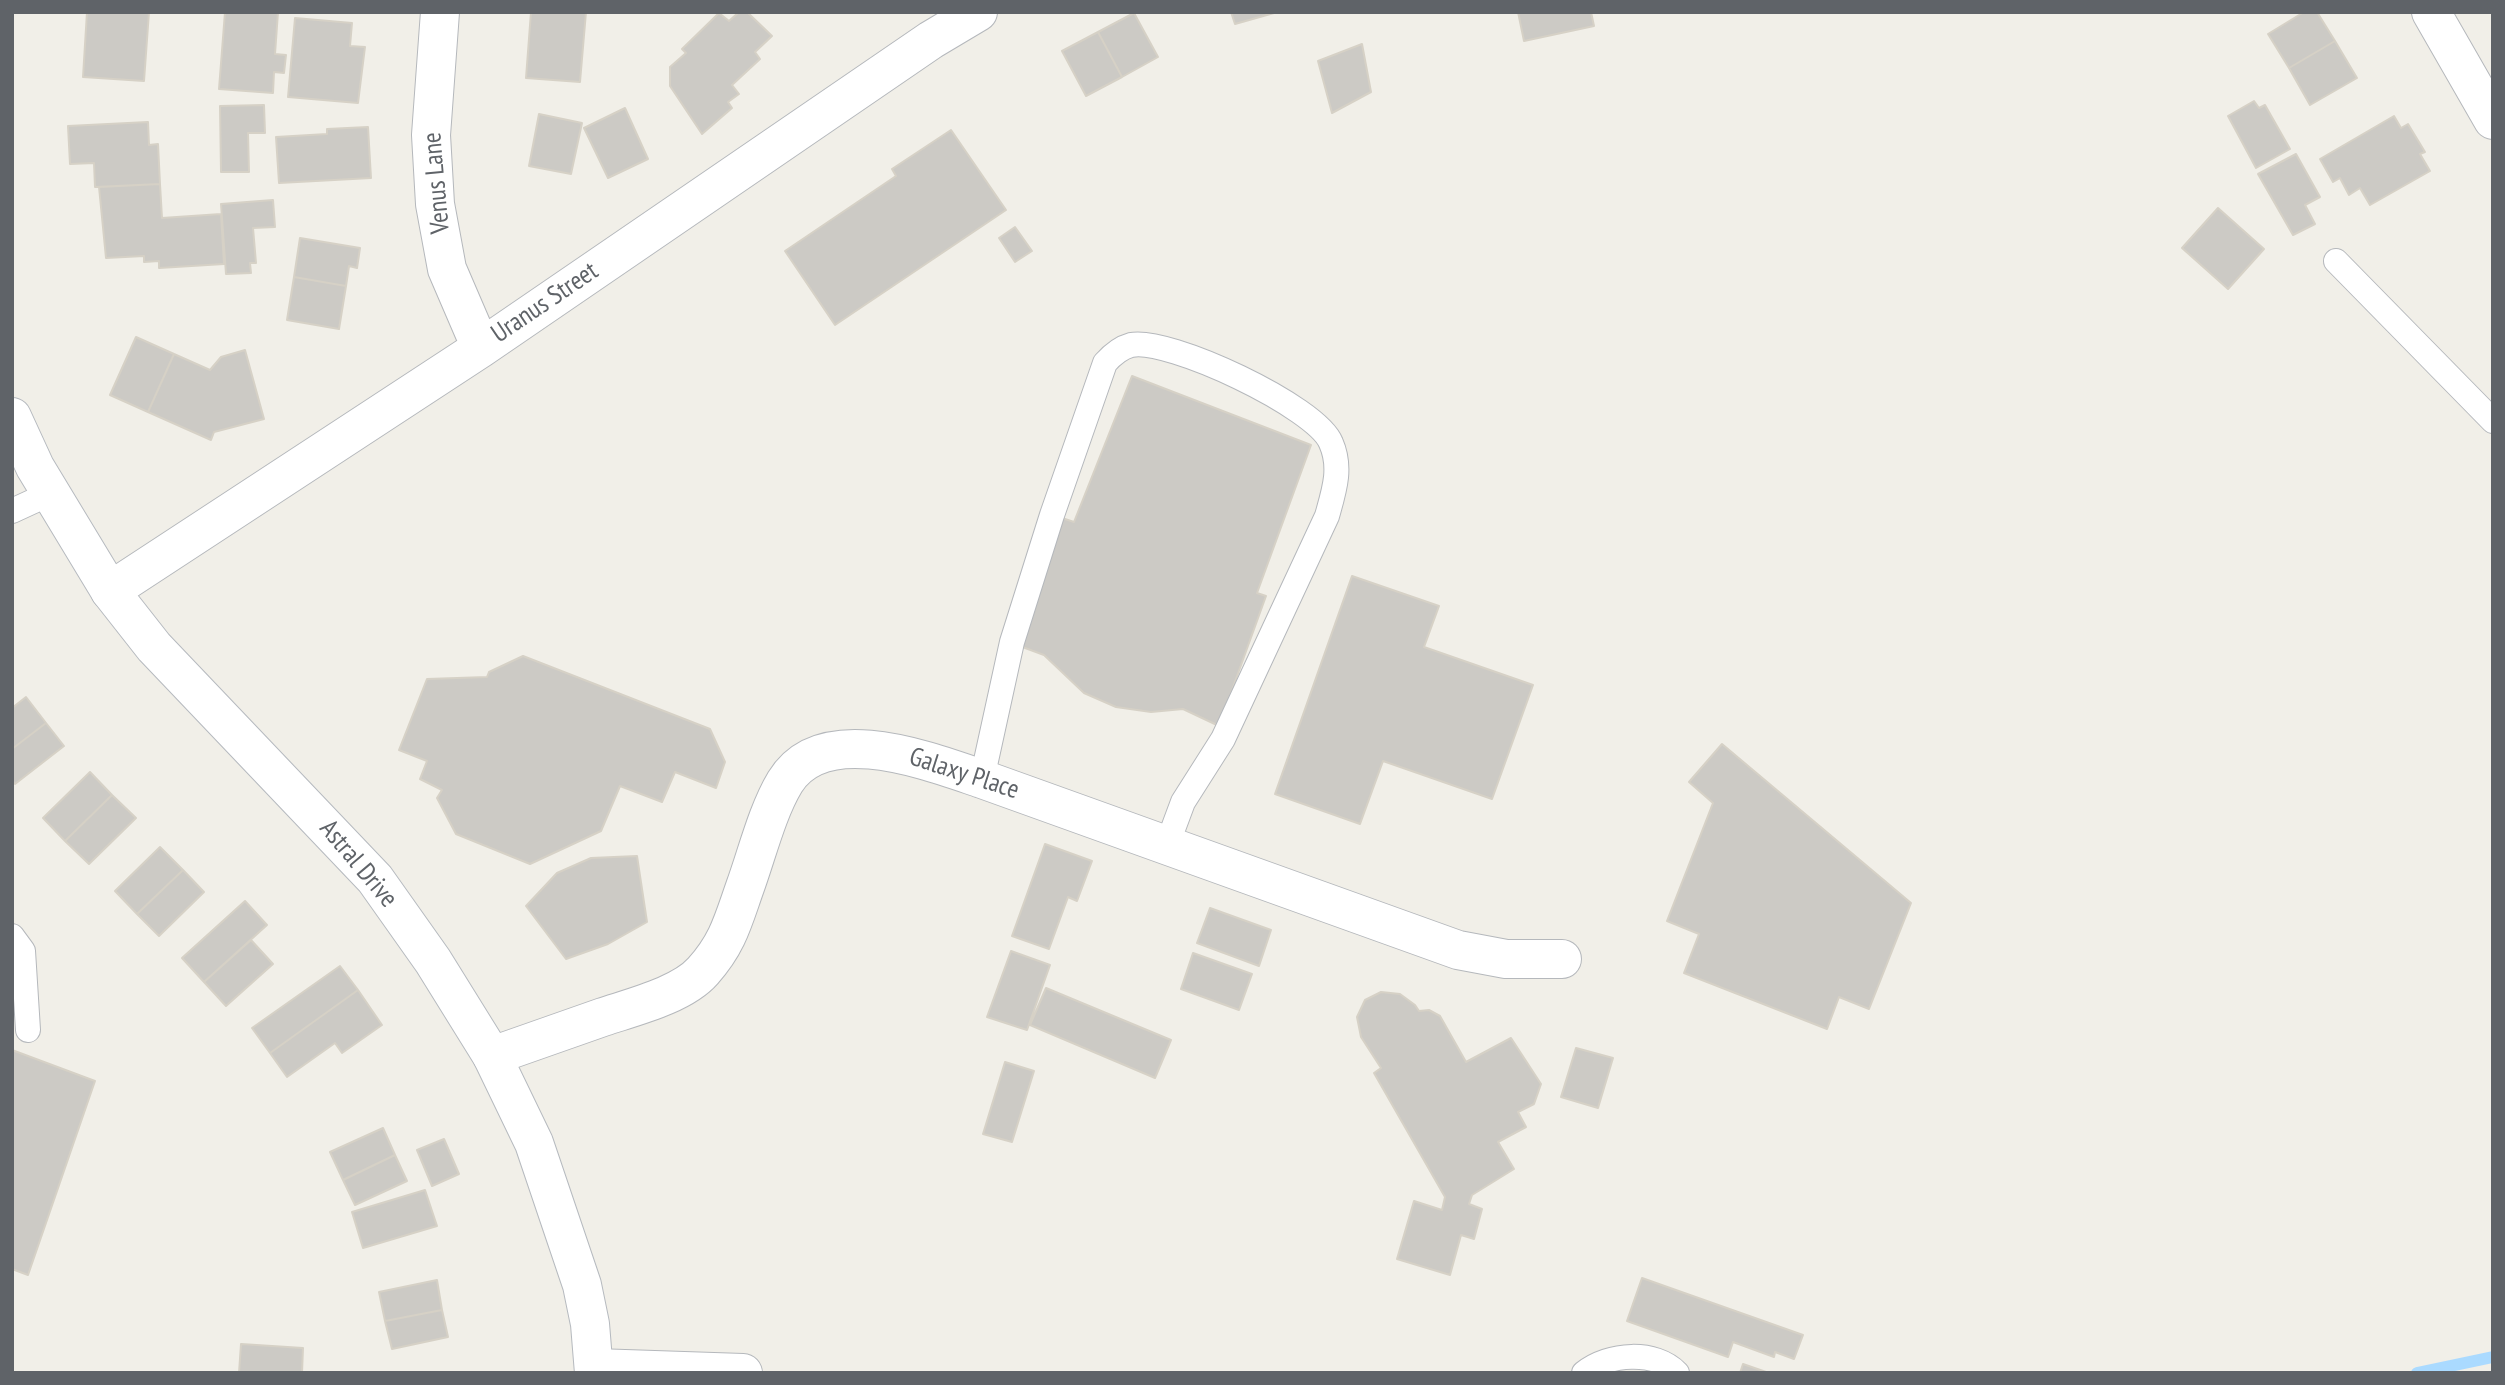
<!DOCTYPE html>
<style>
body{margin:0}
#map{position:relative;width:2505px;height:1385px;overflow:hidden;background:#f1efe8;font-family:"PT Sans Narrow",sans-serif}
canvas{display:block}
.frame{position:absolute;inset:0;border:14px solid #5f6368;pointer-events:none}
</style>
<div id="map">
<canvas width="2505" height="1385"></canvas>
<div class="frame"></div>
</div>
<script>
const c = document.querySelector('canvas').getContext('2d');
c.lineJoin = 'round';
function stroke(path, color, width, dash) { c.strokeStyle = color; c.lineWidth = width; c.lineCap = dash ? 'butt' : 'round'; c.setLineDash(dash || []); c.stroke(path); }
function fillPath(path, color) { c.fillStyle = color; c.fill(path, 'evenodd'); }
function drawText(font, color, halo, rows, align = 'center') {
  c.font = font + ' "PT Sans Narrow",sans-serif'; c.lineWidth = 7; c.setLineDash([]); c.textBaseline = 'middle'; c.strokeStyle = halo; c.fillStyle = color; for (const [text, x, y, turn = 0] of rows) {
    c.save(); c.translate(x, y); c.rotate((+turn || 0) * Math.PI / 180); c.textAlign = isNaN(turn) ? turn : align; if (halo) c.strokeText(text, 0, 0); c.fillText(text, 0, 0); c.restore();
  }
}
const stream = new Path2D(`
 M2417,1373l76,-16`);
const building = new Path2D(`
 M87,12h62l-5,69 -61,-4z
 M225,12h53l-3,42 11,1 -2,18 -10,-1 -1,21 -54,-4z
 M531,12h55l-6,70 -54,-4z
 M739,12h8l25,24 -17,16 5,7 -28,26 7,9 -11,8 4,6 -30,26 -32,-48v-19l16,-14 -4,-4 37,-36 10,8z
 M1231,12h43v1l-39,11z
 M1518,12h73l3,14 -70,15z
 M2304,12h13l18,29 -46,27 -21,-34z
 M1134,13l24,44 -36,20 -24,-45z
 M295,18l57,5 -2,23 15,1 -7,56 -70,-6z
 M1098,32l24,45 -36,19 -24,-45z
 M2335,41l22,37 -47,27 -21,-37z
 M1362,44l9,48 -39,21 -14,-52z
 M2254,101l5,7 6,-3 25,44 -34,19 -28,-52z
 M264,105l1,28h-17l1,39h-28l-1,-66z
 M625,108l23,51 -40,19 -24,-50z
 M539,114l43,9 -11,51 -42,-8z
 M2394,116l7,12 7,-4 17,28 -5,2 10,17 -60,34 -10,-17 -11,7 -9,-17 -7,4 -13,-23z
 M148,122l1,23 9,-1 2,40 -65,3 -1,-24 -24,1 -2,-38z
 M368,127l3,51 -92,5 -3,-46 51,-3v-5z
 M951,130l55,80 -171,115 -50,-74 111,-75 -4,-7z
 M2296,154l24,43 -15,8 10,19 -22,11 -35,-61z
 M160,184l2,34 59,-4 3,50 -65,4v-7l-15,1v-6l-38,2 -7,-71z
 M273,200l2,27 -22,1 3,35h-6l1,10 -25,1 -5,-70z
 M2218,208l46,41 -36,40 -46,-41z
 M1015,227l17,24 -17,11 -16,-24z
 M300,238l60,10 -3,20 -8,-2 -3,20 -52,-9z
 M294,277l52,9 -7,43 -52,-9z
 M136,337l38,17 -26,58 -38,-17z
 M245,350l19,69 -50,13 -3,8 -63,-28 26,-58 36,16 11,-13z
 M1132,376l179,69 -54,148 9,3 -47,130 -36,-17 -32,3 -35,-5 -32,-14 -40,-38 -27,-10 45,-127 12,4z
 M1352,576l87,30 -15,41 109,38 -41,114 -109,-38 -23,63 -85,-30z
 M523,656l187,73 15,33 -9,26 -41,-16 -13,30 -42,-16 -19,45 -71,33 -74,-30 -19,-36 5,-8 -22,-11 7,-18 -28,-11 28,-71 60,-2 2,-5z
 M26,697l20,26 -34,26v-41z
 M46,723l18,23 -49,38 -3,-4v-31z
 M1722,744l189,159 -42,106 -30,-12 -12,32 -143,-56 15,-39 -32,-13 46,-118 -24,-21z
 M90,772l22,23 -47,46 -22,-23z
 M112,795l24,23 -47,46 -24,-23z
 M1045,844l47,17 -15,40 -9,-4 -19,52 -37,-13z
 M160,847l23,23 -46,44 -22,-23z
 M637,856l10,66 -39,22 -42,15 -40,-53 31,-33 34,-15z
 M183,870l21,22 -45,44 -22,-22z
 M245,901l22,24 -63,57 -22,-24z
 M1210,908l61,22 -12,36 -62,-23z
 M251,940l22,24 -47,42 -22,-24z
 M1011,951l39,14 -23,65 -40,-13z
 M1193,953l59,21 -13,36 -58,-21z
 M340,966l18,24 -88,63 -18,-25z
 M1046,988l125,52 -16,38 -125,-53z
 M358,990l24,35 -40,28 -7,-10 -48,34 -17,-24z
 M1381,992l19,2 15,11 4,6 10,-1 11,6 26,46 45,-24 30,46 -7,20 -16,8 8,15 -28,15 16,27 -42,26 -3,9 13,5 -8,30 -13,-4 -11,40 -53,-16 17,-58 28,9 3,-13 -71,-124 7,-5 -20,-31 -4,-20 8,-17z
 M1576,1048l37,10 -15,50 -37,-11z
 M12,1050l83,31 -67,194 -16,-6z
 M1005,1062l29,9 -22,71 -29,-8z
 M383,1128l12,27 -52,25 -13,-28z
 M444,1139l15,35 -27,12 -15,-36z
 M395,1155l12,26 -52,24 -12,-25z
 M425,1190l12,36 -74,22 -11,-36z
 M1642,1278l161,57 -9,24 -19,-7 -1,5 -41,-15 -5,15 -101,-36z
 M437,1280l5,30 -57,11 -6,-29z
 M442,1310l6,27 -56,12 -7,-28z
 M241,1344l62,4 -1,25h-63z
 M1743,1364l26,9h-29z`);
const lane = new Path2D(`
 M2336,261l157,160
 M12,511l39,-18
 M982,779l30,-137 40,-127 53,-152c7,-8 15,-15 26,-18 37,-8 186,62 200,98 11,25 3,48 -4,73l-104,223 -40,63 -16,43
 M12,936l11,15 5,79
 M1584,1373c25,-20 71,-23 93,0`);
const street = new Path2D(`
 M440,12l-9,123 4,69 12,65 34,79
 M2431,12l62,108
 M110,591l371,-243 450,-308 47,-28
 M492,1056c37,-13 74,-26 111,-39 30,-10 79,-22 100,-46 25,-28 30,-50 42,-84 12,-33 22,-75 40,-105 38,-62 143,-21 197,-3l476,171 48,9h56
 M595,1368l148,5`);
const secondary = new Path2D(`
 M12,417l23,50 75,124 44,56 221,232 58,82 59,95 42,87 48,142 8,39 4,49`);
const streetNames = [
 ["Venus Lane",437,183,-95],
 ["Uranus Street",545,303,-34],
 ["Galaxy Place",964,774,18],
 ["Astral Drive",358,864,50]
];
stroke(stream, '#aadaff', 12);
fillPath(building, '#cccac5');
stroke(building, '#d6d1c6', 2);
stroke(lane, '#b5b8bc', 26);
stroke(street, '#b5b8bc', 40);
stroke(secondary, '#b6babf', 40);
stroke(lane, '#fff', 24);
stroke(street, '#fff', 38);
stroke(secondary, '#fff', 38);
drawText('26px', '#5f6368', '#fff', streetNames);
</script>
